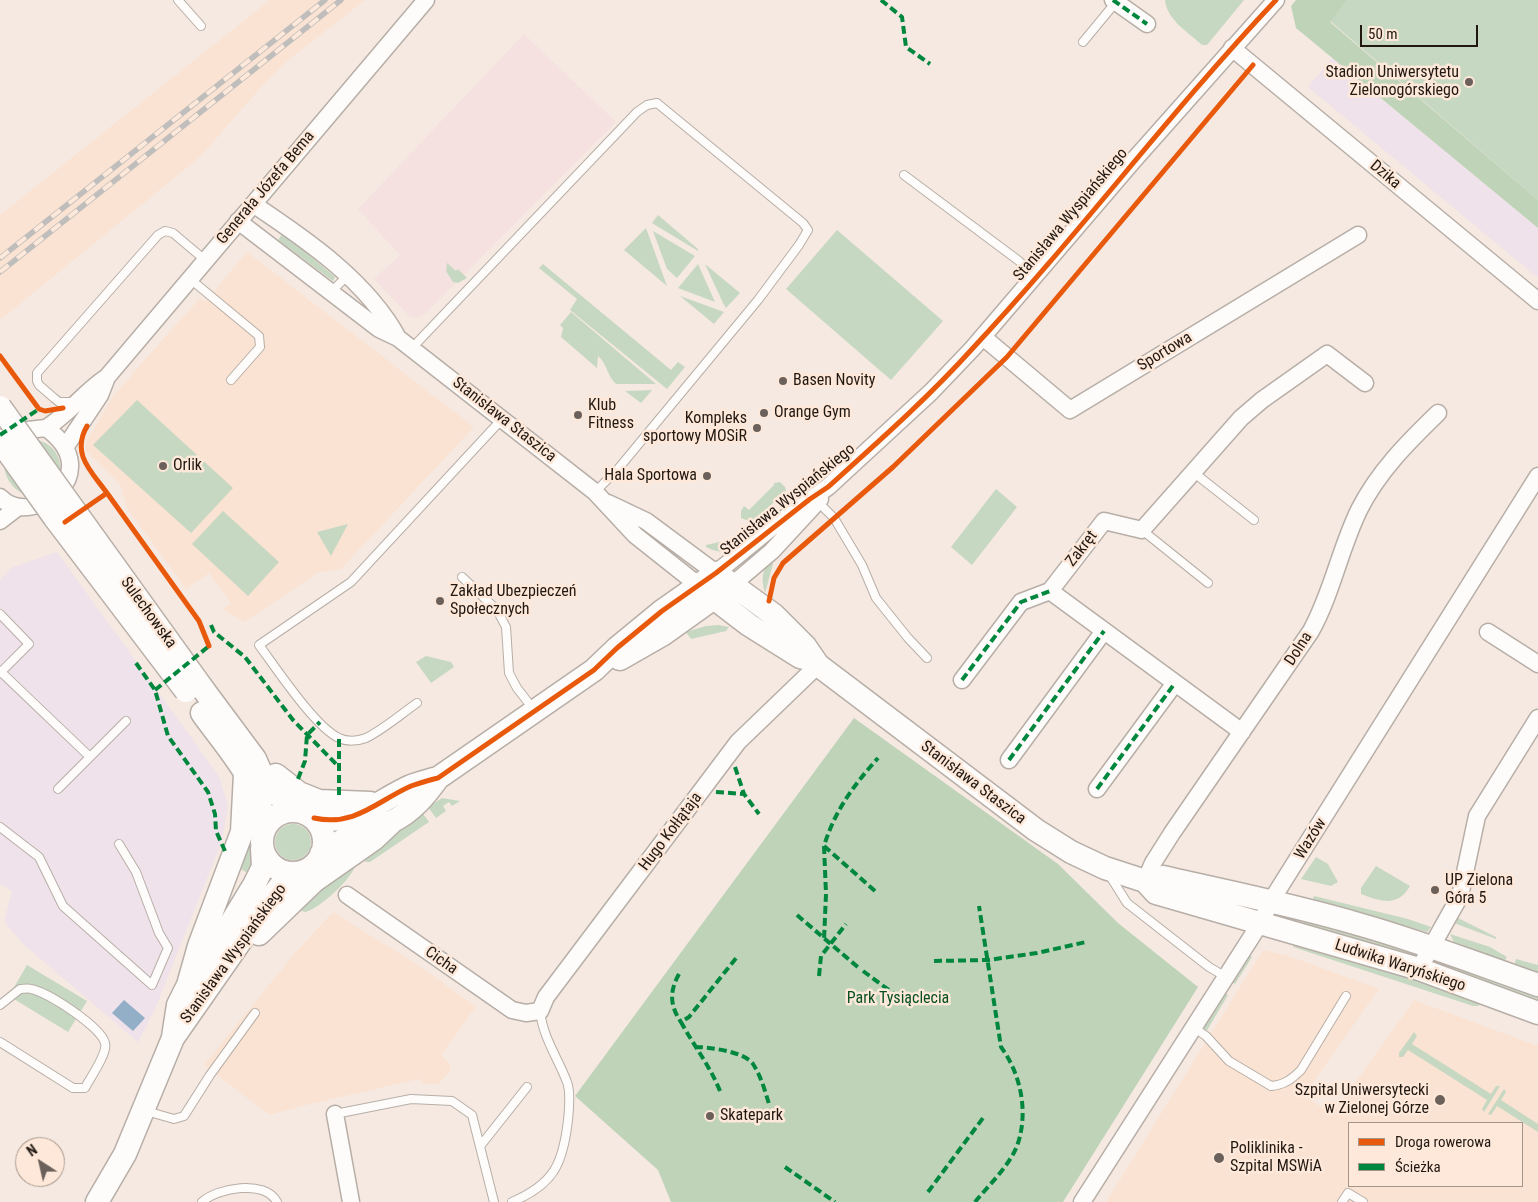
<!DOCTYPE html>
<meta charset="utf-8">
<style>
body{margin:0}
#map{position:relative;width:1538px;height:1202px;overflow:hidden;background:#f5e9e1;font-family:"Roboto Condensed",sans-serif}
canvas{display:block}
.legend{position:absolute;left:1348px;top:1122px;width:175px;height:65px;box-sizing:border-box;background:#fde8d9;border:1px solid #a59589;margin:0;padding:6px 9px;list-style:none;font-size:15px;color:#211812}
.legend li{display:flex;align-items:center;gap:10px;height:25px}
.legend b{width:25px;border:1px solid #a59589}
.north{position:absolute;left:15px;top:1137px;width:50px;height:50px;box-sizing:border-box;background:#fde8d9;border:1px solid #a59589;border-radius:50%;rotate:325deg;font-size:14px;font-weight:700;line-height:20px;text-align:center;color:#211812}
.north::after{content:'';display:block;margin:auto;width:18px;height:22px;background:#6b615a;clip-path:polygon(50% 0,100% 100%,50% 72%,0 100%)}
.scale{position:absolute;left:1360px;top:25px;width:118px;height:22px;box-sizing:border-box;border:2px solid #211812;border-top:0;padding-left:6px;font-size:15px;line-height:18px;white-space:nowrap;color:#211812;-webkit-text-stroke:4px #fde8d9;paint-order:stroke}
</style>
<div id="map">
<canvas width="1538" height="1202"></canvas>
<ul class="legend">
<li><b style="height:6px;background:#e8590c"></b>Droga rowerowa</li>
<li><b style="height:6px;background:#00873e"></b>Ścieżka</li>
</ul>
<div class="north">N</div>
<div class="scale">50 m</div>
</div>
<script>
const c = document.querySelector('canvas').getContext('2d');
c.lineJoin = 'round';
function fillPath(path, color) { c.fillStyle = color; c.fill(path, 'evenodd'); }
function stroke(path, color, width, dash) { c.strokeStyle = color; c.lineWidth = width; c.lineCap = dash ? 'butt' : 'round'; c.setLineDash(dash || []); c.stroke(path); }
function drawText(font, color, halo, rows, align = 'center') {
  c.font = font + ' "Roboto Condensed",sans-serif'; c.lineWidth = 5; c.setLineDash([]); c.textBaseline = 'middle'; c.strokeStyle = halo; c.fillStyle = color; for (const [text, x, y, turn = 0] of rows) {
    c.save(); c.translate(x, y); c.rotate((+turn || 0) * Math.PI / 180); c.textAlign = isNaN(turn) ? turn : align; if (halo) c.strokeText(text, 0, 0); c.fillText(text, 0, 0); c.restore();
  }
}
const commercial = new Path2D(`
 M524,34l92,88 -190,191 -9,5 -7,-1 -36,-38 26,-24 -42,-46z`);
const industrial = new Path2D(`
 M1332,58l206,170v50l-230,-191z
 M57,552l162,224 9,29 -6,36 -67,168 -17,33 -115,-98 -19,-22 8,-31 -12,-7v-304l11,-12z`);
const built = new Path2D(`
 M270,0h95l-74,58 -28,27 -63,72 -200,163v-105z
 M247,252l227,175 -133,142 -22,3 -74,50 -23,-13 9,-6 -22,-30 -23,16 -59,-81 -6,-22 -35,-35 -1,-7 27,-46 29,-34 59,-66 5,4z
 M333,912l91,57 52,38 -35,48 9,9v7l-12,13h-14l-5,-5 -113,26 -36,10 -66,-50 91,-112z
 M1263,950l26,6 90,33 -75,106 28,20 82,-115 124,46v156h-432zM1349,1123h173v63h-173z`);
const green = new Path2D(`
 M1165,0h79l-37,45h-5c-14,-13 -35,-25 -37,-45z
 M1347,0h191v200l-208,-179z
 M658,215l40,34v2l-46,-28z
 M646,228l21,58 -43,-36z
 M837,230l106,91 -52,59 -105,-91z
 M653,231l42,25 -18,22 -10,-9z
 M283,233l52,44 -2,4 -55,-41z
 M447,263l9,8 2,-2 9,9 -9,5 -5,-1 -7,-11z
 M543,264l128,106 7,-8 7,5 -18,22 -97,-79 7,-11 -38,-31z
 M698,264l17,38 -37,-14z
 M705,264l35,29 -14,15 -3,-5z
 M680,296l44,16 -10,12z
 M571,312l85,72h-40c-9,-8 -9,-21 -18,-28l-1,12 -36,-31 2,-9 -3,-3z
 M652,390l-11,13 -16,-12z
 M137,400l96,88 -42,45 -98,-88z
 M28,439c22,0 35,15 32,37l-29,21c-17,-4 -31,-22 -26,-41 4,-7 16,-13 23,-17z
 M780,482l5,5 1,4 -27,25 -10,5 -8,-3v-7l3,-5 5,4 25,-25v-2z
 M996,489l21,18 -45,58 -21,-18z
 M223,511l56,51 -31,34 -56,-52z
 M348,524l-17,32 -14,-24z
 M747,536l2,2c-17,12 -22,19 -43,9v-2z
 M770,559l3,5 -8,29c-4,-13 -3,-23 5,-34z
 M718,625l11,2 -3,4 -35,8 -5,-7 20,-6z
 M426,656l25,6 3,5 -23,16 -15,-21z
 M442,798l18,3 -8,5 -3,-4 -6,4 3,5 -10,7 -8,-11z
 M421,811l8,11 -59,40h-4l-5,-8z
 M275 842a18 18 0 1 1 36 0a18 18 0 1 1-36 0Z
 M250,831h6l-3,45 -16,-9z
 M1316,857l12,7 10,18 -7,4 -30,-7z
 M356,863c-1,13 -38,48 -52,49l-5,-3 24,-29z
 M1376,866l34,20c-12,22 -31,15 -49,8v-6z
 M1314,896l94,23 23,8 -4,5 -115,-31z
 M1458,918l38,19v2l-42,-16z
 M1305,921l128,36 105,40v8l-235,-77z
 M1450,934l40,13 17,10 -3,5 -50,-20z
 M1294,943l117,32 68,27v4h-6l-180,-59z
 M1249,955l3,2 -17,27 -3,-2z
 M1516,959l22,6v9l-24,-9z
 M27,965l60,36 -19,31 -59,-36z
 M1225,993l3,2 -22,37 -3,-4z
 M1414,1032l3,4 -5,8 79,50 5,-8h4l-16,26 -2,-3 5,-9 -79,-50 -5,7h-4v-4z
 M1504,1089l2,3 -5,8 37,24v8l-41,-26 -6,9 -3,-1z`);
const forest = new Path2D(`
 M1296,0h51l-17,22 208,178v28l-242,-200 -5,-22z
 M854,718l204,146 60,59 80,64 -135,215h-392l-13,-32 -83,-74z`);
const water = new Path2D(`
 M124,1000l21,18 -12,13 -21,-18z`);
const lane = new Path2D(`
 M178,0l23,26
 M1083,42l33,-40
 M904,175l115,86 16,16
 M189,278l70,58 1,11 -29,33
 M332,291l15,-15
 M411,349l226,-237 10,-7 10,-2 146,120 5,7 -9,15 -41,55 -140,169 -23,23
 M76,402h-17l-5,-4 -15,-13 -2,-4v-8l121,-138 7,-4 8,2 32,27
 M1193,472l61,48
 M816,500l18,18 28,47 14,33 32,40 19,20
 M1142,530l66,53
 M462,577l35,33 9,17 3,46 8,15 17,22
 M0,614l29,30 -29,29
 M1,672l89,85
 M417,703c-16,11 -33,26 -51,35 -8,3 -19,4 -27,0 -24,-11 -63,-70 -80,-93l92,-63 152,-164
 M58,789l68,-68
 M0,827l39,30 24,49 89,79 16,-37 -9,-15 -23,-61 -17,-28
 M1110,876l17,27 82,64 17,10
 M0,1005l20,-16c3,0 8,-1 11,0 17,3 70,38 74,54 3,10 -15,35 -20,45h-12l-73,-46
 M1193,1027l13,9 23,25 42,25c13,-1 21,-7 30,-16l45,-74
 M146,1111l28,8 10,-3 26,-41 45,-62
 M335,1114l76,-15 41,2 20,14 22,87
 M481,1145l46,-58
 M202,1202c15,-14 63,-23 75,0
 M512,1202c42,-18 51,-38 56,-82 1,-10 3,-28 -1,-38 -9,-24 -24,-44 -27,-71
 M1342,1202l6,-9 15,9`);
const street = new Path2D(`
 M1113,0l34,24
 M1232,48l306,253
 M253,204c54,36 114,77 145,134
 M238,221l141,108 19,9 197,154 40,43 63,50
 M983,337l87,73 288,-175
 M46,428c23,-14 38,-36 61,-51
 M66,446l34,-51 7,-18 319,-377
 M0,497c32,34 109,-24 46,-69l-18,2 -16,8
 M608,503l38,18 70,52 55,-45 57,-41 103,-95 42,-44 160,-187 143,-161
 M0,521l17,-13
 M732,585l40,-34 48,-52
 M1488,632l50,32
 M962,680l59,-78 29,-11
 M1242,732l-192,-141 54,-70 38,9 99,-112 21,-18 65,-46 38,29
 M1009,760l95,-129
 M1097,789l78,-106
 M1145,881l8,-18 19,-30 139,-202c21,-38 29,-82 48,-121 19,-38 49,-68 79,-97
 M347,895l165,115 14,3 14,-2 6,-14 192,-255 80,-77
 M1419,969l41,-73 17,-80 61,-98
 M335,1114l16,88
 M1082,1202l179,-280 10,-21 267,-425`);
const secondary = new Path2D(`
 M702,589l47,36 51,32 9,2
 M620,659l42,-24 70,-50
 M203,689l52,70 10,23 20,20 16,10
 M202,713c24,34 62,73 62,116
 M276,775l23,18 20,8 51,2
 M262 842a31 31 0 1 1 62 0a31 31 0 1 1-62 0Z
 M314,818c41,9 63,-17 97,-32 9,-3 18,-6 27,-8l156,-108 23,-22 45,-37 54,-38 58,42 31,31 13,19 218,165 35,22 34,16 40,13 11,12 263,76 119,44
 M321,854c21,-18 46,-21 70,-32 21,-10 34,-26 47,-44
 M1145,881l18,-4c65,15 131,28 195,47 61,17 120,40 180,61
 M259,934l55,-53 60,-42 18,-17
 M188,985l11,-39 43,-114 3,-58
 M173,1037l5,-32 10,-20 24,-31 42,-69 9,-18 -1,-19
 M97,1202l28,-48 48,-116 99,-142 12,-15 14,-8`);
const rail = new Path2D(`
 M0,258l325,-258
 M0,272l341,-272`);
const secondaryBridge = new Path2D(`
 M0,407l203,282
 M0,441l54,76 132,174`);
const quiet = new Path2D(`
 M881,0l21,17 4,30 24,17
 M1113,0l34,24
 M0,435l39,-26
 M211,625l3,7 31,25 48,63 46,47
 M136,663l19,27 13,46 40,56 7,22 1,17 9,20
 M962,680l59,-78 29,-11
 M155,690l54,-44v-2
 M1009,760l95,-129
 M735,767l9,27 15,20
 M298,779l7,-18 2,-26 13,-13
 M1097,789l78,-106
 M716,792l28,2
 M339,795v-57
 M824,846l2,48 -2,46
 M875,891l-51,-45c11,-36 30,-61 54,-88
 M797,915l63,54
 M934,961l54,-1 49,-7 49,-11
 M863,971l38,28
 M679,974c-10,18 -9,32 2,48
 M819,976l2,-20 25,-32
 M695,1047c15,0 50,5 58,17 8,12 12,27 16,40
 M720,1091c-10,-25 -26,-45 -39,-69l8,-5 48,-60
 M785,1167l50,35
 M928,1192l55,-74
 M975,1202c14,-17 34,-36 42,-56 12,-33 4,-72 -16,-99l-22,-141`);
const cycleway = new Path2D(`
 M0,356l39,53 6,2 18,-3
 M107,493l92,128 10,25
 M65,522l42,-29c-16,-22 -36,-39 -20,-67
 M769,601l5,-23 9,-15 110,-96 114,-110 246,-292
 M314,818c41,9 63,-17 97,-32 9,-3 18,-6 27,-8l156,-108 23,-22 45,-37 54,-38 94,-74 18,-12c50,-45 100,-89 145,-139 105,-112 197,-236 303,-348`);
const markers = [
 [1469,82,5,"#6b615a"],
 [783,381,5,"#6b615a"],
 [764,413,5,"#6b615a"],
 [578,415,5,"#6b615a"],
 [757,428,5,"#6b615a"],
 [163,466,5,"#6b615a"],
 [707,476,5,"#6b615a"],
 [440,601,5,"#6b615a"],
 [1435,890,5,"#6b615a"],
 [1440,1100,6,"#6b615a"],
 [710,1116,5,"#6b615a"],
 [1219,1158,6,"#6b615a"]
];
const poiNames = [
 ["Stadion Uniwersytetu",1459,73,"right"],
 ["Zielonogórskiego",1459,91,"right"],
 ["Basen Novity",793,381],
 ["Klub",588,406],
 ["Fitness",588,424],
 ["Orange Gym",774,413],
 ["Kompleks",747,419,"right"],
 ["sportowy MOSiR",747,437,"right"],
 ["Orlik",173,466],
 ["Hala Sportowa",697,476,"right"],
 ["Zakład Ubezpieczeń",450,592],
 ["Społecznych",450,610],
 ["UP Zielona",1445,881],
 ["Góra 5",1445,899],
 ["Szpital Uniwersytecki",1429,1091,"right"],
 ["w Zielonej Górze",1429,1109,"right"],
 ["Skatepark",720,1116],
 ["Poliklinika -",1230,1149],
 ["Szpital MSWiA",1230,1167]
];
const streetNames = [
 ["Dzika",1385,175,40],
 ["Generała Józefa Bema",266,188,-50],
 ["Stanisława Wyspiańskiego",1071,215,-50],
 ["Sportowa",1165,352,-31],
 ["Stanisława Staszica",504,420,38],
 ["Stanisława Wyspiańskiego",788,500,-39],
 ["Zakręt",1082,549,-52],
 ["Sulechowska",148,613,54],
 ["Dolna",1299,649,-57],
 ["Stanisława Staszica",973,783,37],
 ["Hugo Kołłątaja",671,832,-53],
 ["Wazów",1311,839,-58],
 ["Stanisława Wyspiańskiego",234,954,-54],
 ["Cicha",441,961,35],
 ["Ludwika Waryńskiego",1400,966,18]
];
const parkNames = [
 ["Park Tysiąclecia",898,999]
];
fillPath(commercial, '#f5e1e0');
fillPath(industrial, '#f0e2ea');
fillPath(built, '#fae3d2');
fillPath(green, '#c7d8c2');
fillPath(forest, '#bfd3b9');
fillPath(water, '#93aec7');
stroke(lane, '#b7aea7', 10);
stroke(street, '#b7aea7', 19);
stroke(secondary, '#b7aea7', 25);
stroke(lane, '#fefcfa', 8);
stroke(street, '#fefcfa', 16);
stroke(secondary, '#fefcfa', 22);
stroke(rail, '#c0bebc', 5.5);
stroke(rail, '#fde8d9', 4, [11]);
stroke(secondaryBridge, '#b7aea7', 25, []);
stroke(secondaryBridge, '#fefcfa', 22);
stroke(quiet, '#00873e', 4, [8, 4]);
stroke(cycleway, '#e8590c', 5);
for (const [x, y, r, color] of markers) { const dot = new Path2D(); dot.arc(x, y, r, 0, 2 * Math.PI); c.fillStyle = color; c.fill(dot); stroke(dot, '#fde8d9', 2); }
drawText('16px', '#211812', '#fde8d9', poiNames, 'left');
drawText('16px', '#211812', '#fde8d9', streetNames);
drawText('16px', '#05501e', '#fde8d9', parkNames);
</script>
